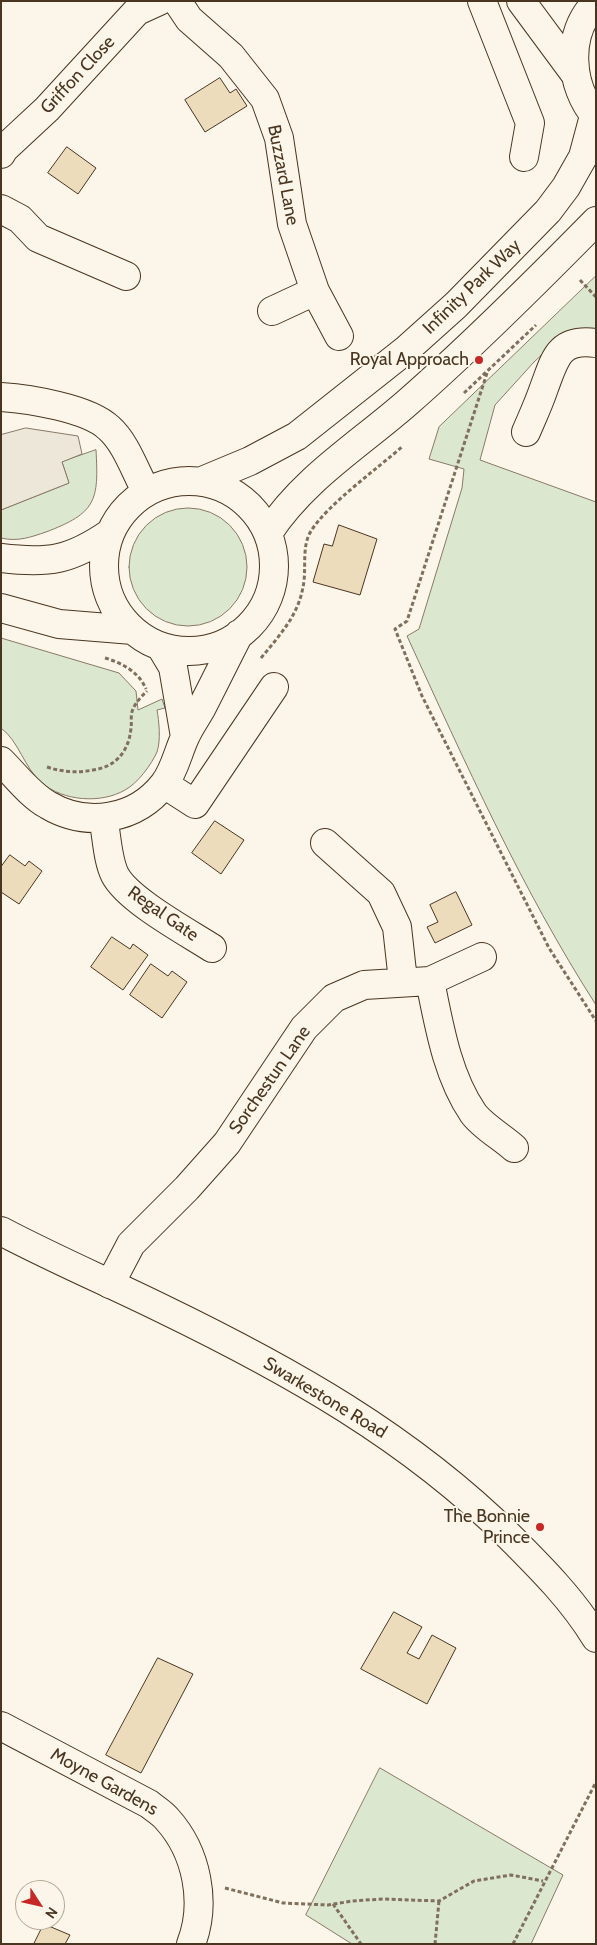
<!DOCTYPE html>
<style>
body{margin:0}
#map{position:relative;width:597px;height:1945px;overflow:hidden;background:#fbf6e9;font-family:Cabin,sans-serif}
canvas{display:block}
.frame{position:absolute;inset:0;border:2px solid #4a3520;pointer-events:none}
.north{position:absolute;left:15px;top:1880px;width:50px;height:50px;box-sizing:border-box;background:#fbf6e9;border:1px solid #b4a999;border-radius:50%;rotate:125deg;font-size:14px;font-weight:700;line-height:20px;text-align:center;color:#4a3520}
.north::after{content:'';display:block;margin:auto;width:18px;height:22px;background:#c62828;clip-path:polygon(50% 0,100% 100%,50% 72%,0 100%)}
</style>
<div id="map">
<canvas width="597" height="1945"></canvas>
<div class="frame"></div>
<div class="north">N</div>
</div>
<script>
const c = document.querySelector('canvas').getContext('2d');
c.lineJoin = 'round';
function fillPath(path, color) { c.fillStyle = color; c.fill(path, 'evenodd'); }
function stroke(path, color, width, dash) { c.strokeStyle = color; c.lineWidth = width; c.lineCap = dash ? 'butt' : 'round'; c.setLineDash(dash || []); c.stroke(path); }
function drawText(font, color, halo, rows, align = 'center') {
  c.font = font + ' Cabin,sans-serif'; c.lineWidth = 4; c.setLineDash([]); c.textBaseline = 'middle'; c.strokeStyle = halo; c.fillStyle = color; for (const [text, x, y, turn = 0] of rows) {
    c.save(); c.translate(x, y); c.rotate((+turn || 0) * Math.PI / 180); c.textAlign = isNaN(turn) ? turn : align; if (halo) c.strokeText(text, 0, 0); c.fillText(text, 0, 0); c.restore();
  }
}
const green = new Path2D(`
 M596,276v61h-35l-27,25 -39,43 -15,55 116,42v503c-75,-117 -131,-243 -189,-369l12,-7 43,-141 2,-19 -35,-10 10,-32z
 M96,450c3,51 0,63 -50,82 -15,5 -28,10 -45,6v-28l68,-27 -7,-21z
 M129 567a59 59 0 1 1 118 0a59 59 0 1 1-118 0Z
 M1,638l118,35 17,18 2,19 24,-11 3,9 -8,2c2,11 4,30 0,42 -6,13 -19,31 -32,38 -24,14 -62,11 -83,-7 -18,-15 -23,-42 -41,-55z
 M380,1768l183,107 -32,69h-179l-46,-29z`);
const parking = new Path2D(`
 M26,428l52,8 4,18 -20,8 7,21 -68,27v-75z`);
const building = new Path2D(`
 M220,78l10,15 6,-4 11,17 -42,26 -20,-32z
 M67,147l29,21 -18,26 -30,-21z
 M339,525l38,14 -17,56 -47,-13 11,-38 8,2z
 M215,821l29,19 -23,34 -29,-21z
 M10,855l15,11 4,-5 13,10 -23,33 -18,-12v-25z
 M456,892l16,33 -37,18 -8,-16 11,-5 -8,-17z
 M112,937l18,12 3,-5 15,11 -25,35 -32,-23z
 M151,964l17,12 4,-5 15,11 -25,36 -32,-23z
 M394,1612l28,15 -15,26 12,6 13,-24 24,13 -29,56 -66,-35z
 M158,1658l35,16 -52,99 -35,-18z
 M44,1924l26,11 -5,9h-31z`);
const path = new Path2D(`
 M580,280l16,17
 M487,373l-80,248 -12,8 27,67 127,252 47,73
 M464,393l72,-68
 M105,658c17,5 34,14 41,31
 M261,658c18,-22 37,-42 42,-71 4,-18 -2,-40 8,-56 16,-26 67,-63 92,-85
 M47,767c15,5 31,6 46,3 23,-3 36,-19 38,-42 1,-5 -1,-13 2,-19 3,-7 9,-13 14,-18
 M225,1888l58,15 45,2 24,-4 31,-2 56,2 35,-20 37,-6 32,6
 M333,1904l28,40
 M435,1944l4,-43
 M513,1944l83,-162`);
const minor = new Path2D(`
 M177,1l12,18 42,37 34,43 14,39 13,86 23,67 24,45
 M482,1l48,122 -6,34
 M521,1l54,73
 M596,3c-31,30 -27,83 0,114
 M1,154l3,-5 43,-40 90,-98 22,-10
 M1,209l19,10 18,19 88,38
 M272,311l43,-20
 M1,397c28,2 87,11 108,31 17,15 26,43 37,63
 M526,432c6,-14 13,-29 18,-44 11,-29 14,-50 52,-45
 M104 566a85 85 0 1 1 170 0a85 85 0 1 1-170 0Z
 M202,481l48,-20 47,-25 110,-87 49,-44 92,-94 18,-24 17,-30 11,-41
 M268,533c36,-55 91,-88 140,-131 65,-57 127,-119 188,-181
 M1,558c48,6 70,2 109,-25
 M1,608l58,16 74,6
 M161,647l12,20 12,70
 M1,761c15,15 29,34 47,44 39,23 88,15 116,-21 11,-14 14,-33 22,-49 4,-9 10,-17 15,-26 13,-25 25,-50 38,-75
 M164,784l31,20 79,-117
 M103,818c4,17 4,41 12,57 13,25 72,57 97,73
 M325,843l56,50 16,34 6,54
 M430,981c9,44 17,94 43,132 9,13 29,24 41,35
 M110,1284l21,-40 56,-56 40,-45 77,-115 30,-30 30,-13 66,-4 52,-24
 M1,1726l148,78c6,5 13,9 18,15 30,33 40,84 24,125`);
const major = new Path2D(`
 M1,1231c53,28 107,51 160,77 128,62 248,129 349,229 31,31 63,63 86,101`);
const markers = [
 [479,360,5,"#c62828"],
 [540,1527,5,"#c62828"]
];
const streetNames = [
 ["Griffon Close",78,75,-47],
 ["Buzzard Lane",283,175,79],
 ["Infinity Park Way",472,287,-44],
 ["Regal Gate",163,914,35],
 ["Sorchestun Lane",270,1080,-55],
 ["Swarkestone Road",325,1398,31],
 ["Moyne Gardens",104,1782,29]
];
const poiNames = [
 ["Royal Approach",469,360],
 ["The Bonnie",530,1517],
 ["Prince",530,1538]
];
fillPath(green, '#dce7d0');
stroke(green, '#887966', 1);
fillPath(parking, '#ede7d9');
stroke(parking, '#887966', 1);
fillPath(building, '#ecdcbc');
stroke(building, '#4a3520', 1);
stroke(minor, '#4a3520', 30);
stroke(major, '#4a3520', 30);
stroke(path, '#7f6f5c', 3, [4, 2.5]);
stroke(minor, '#fbf6e9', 28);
stroke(major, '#fbf6e9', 28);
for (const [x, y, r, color] of markers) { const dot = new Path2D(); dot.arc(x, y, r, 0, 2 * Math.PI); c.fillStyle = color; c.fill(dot); stroke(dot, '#fbf6e9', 2); }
drawText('18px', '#4a3520', '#fbf6e9', streetNames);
drawText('18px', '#4a3520', '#fbf6e9', poiNames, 'right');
</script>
